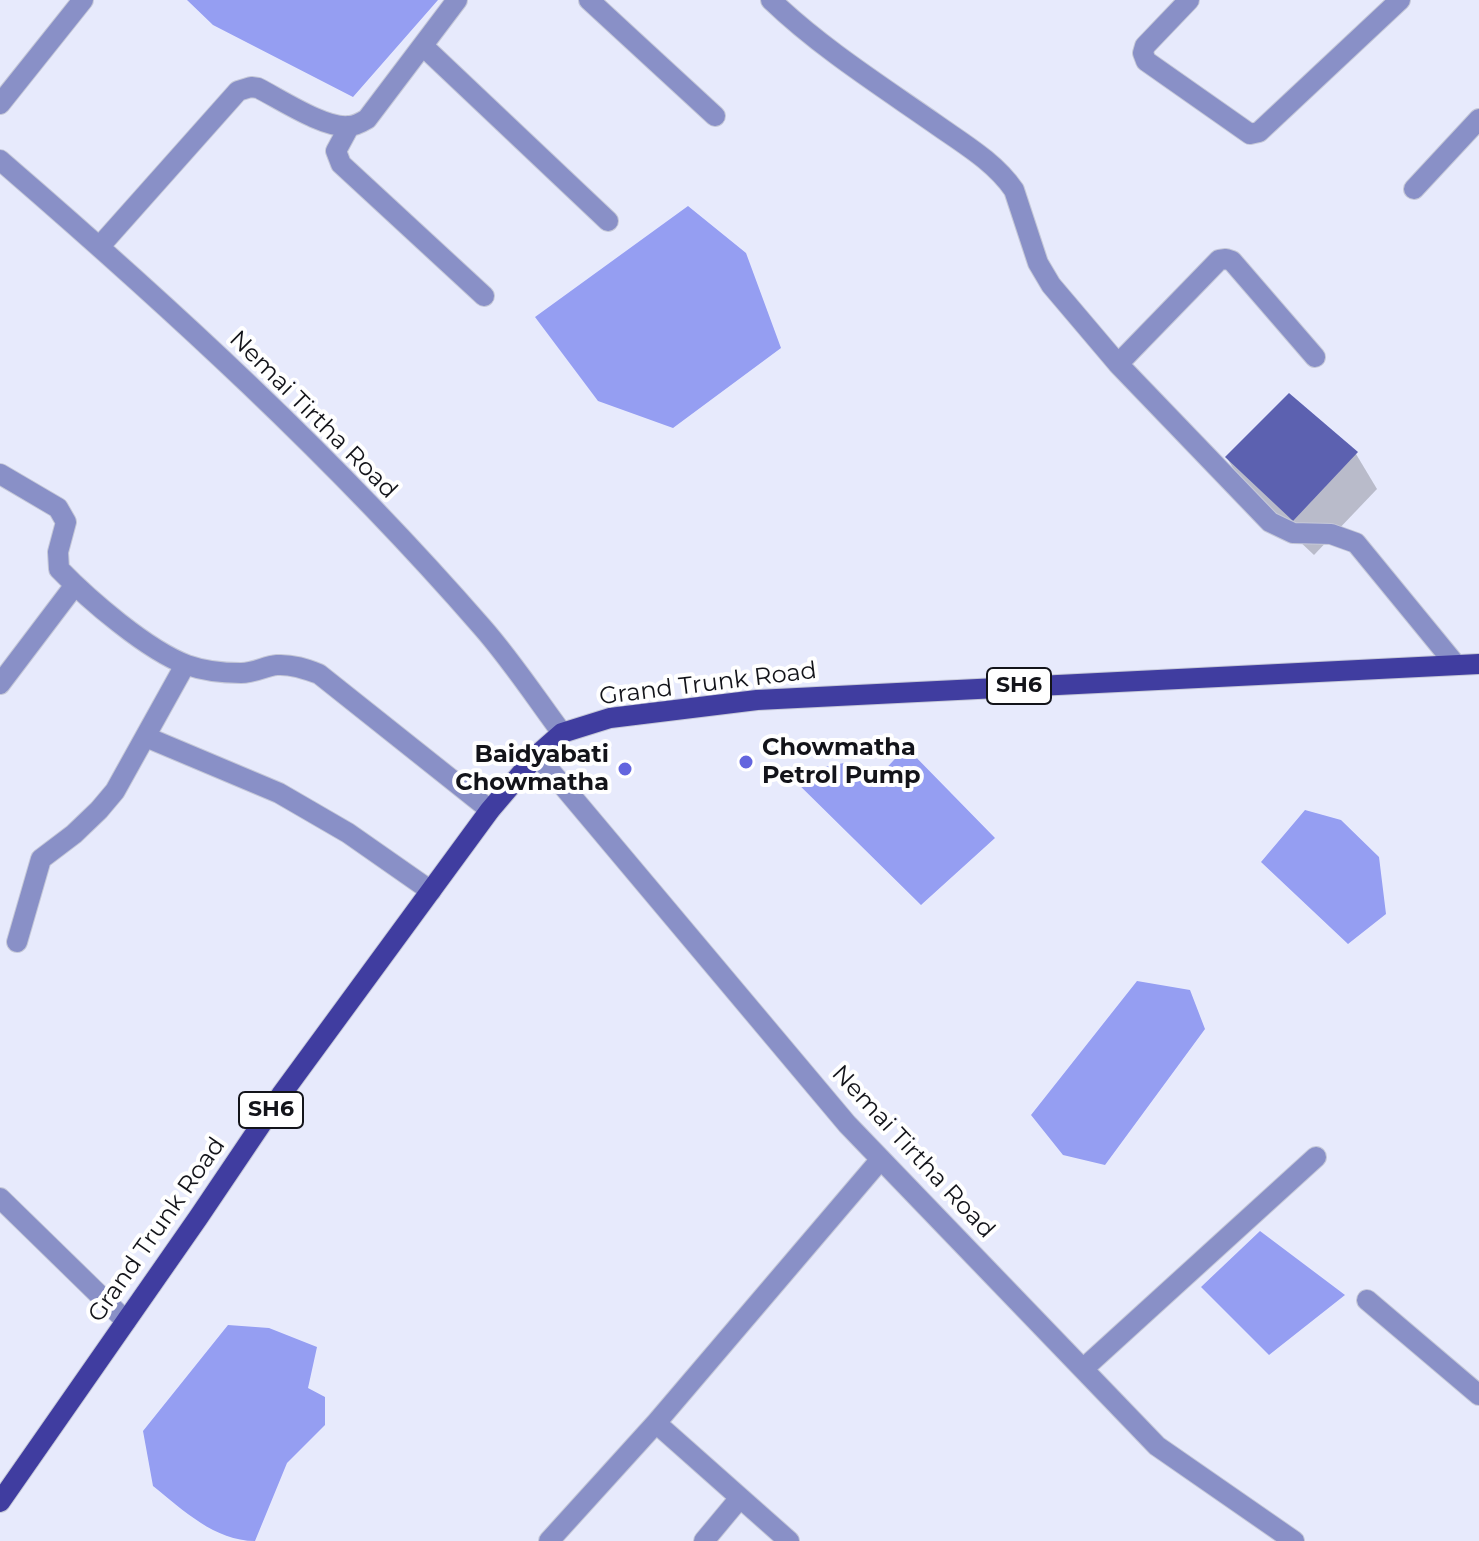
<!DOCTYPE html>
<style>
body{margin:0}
canvas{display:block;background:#e7eafc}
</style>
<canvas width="1479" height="1541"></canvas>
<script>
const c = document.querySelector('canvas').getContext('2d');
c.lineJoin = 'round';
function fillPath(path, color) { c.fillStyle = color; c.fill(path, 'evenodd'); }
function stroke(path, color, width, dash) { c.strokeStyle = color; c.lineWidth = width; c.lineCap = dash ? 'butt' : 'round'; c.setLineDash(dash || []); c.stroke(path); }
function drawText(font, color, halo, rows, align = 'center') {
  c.font = font + ' Montserrat,sans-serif'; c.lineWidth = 8; c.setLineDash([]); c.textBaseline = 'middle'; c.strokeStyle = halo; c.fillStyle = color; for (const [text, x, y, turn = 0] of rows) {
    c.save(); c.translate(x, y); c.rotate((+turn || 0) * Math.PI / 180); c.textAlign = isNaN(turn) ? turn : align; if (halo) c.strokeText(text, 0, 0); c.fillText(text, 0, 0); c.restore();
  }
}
const water = new Path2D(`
 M187,0h251l-85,97 -140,-72z
 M688,206l58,47 35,95 -108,80 -75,-27 -63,-84z
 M906,747l89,91 -74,67 -133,-131 56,-11 35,13z
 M1305,810l36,10 38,37 7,57 -38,30 -87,-82z
 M1137,981l53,9 15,39 -100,136 -42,-10 -32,-40z
 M1260,1231l85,64 -76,60 -68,-68z
 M228,1325l41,3 48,19 -9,41 17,9v28l-38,38 -32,78c-40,0 -72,-31 -102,-55l-10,-55z`);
const shadow = new Path2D(`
 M1356,454l21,35 -63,66 -66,-62 -21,-35z`);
const building = new Path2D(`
 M1289,393l69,59 -65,69 -68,-64z`);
const minor = new Path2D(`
 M589,0l126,116
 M771,0c49,47 107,84 163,123 28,20 60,38 80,67l24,73 13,22 67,79 152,158 23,11 38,1 25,9 100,122
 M1189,0l-44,46 -2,7 3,8 104,73 9,-2 141,-132
 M423,46l185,175
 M0,104l83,-104
 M349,127l-13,24 5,13 143,132
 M0,160c169,146 335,298 482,467 29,33 54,71 80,106
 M1414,189l65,-70
 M100,246l138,-155 13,-4 7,1c22,11 67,41 91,38 6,0 13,-4 18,-7l90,-119
 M1118,364l101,-104 7,-1 6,2 83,96
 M0,474l58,34 8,14 -8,30 1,17c30,31 88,81 128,96 17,6 36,8 54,8 14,0 24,-7 36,-8 15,-1 29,4 42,9l171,136
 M0,684l75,-99
 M146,737l133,56 69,40 83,58
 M537,755l310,369 310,322 137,95
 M17,942l24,-83 33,-25 25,-24 16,-19 70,-126
 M0,1198l126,123
 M1367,1300l112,95
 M1083,1369l233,-212
 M656,1423l133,118
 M549,1541l107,-118 225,-264
 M704,1541l35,-42`);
const major = new Path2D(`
 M0,1502l198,-284 83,-123 209,-285 47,-55 25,-22 48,-15 147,-18 722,-36`);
const markers = [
 [746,762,8,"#6365de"],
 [625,769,8,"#6365de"]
];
const shields = [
 [1019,686,64],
 [271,1110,64]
];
const shieldNames = [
 ["SH6",1019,686],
 ["SH6",271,1110]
];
const streetNames = [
 ["Nemai Tirtha Road",313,415,45],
 ["Grand Trunk Road",708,684,-7],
 ["Nemai Tirtha Road",913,1152,47],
 ["Grand Trunk Road",157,1230,-55]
];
const poiNames = [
 ["Chowmatha",762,748],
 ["Petrol Pump",762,776],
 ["Baidyabati",609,755,"right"],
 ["Chowmatha",609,783,"right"]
];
fillPath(water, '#959ef2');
fillPath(shadow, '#0003');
fillPath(building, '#5c61b0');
stroke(minor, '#c5c8d8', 22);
stroke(major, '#c5c8d8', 22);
stroke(minor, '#8990c7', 20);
stroke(major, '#403da0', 20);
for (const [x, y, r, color] of markers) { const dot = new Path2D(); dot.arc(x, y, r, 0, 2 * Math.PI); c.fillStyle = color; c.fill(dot); stroke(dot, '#fff', 3); }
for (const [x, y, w] of shields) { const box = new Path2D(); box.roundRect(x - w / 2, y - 18, w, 36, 6); c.fillStyle = '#fff'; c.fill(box); stroke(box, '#13141a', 2); }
drawText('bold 22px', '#13141a', null, shieldNames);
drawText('24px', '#13141a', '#fff', streetNames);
drawText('bold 24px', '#13141a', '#fff', poiNames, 'left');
</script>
